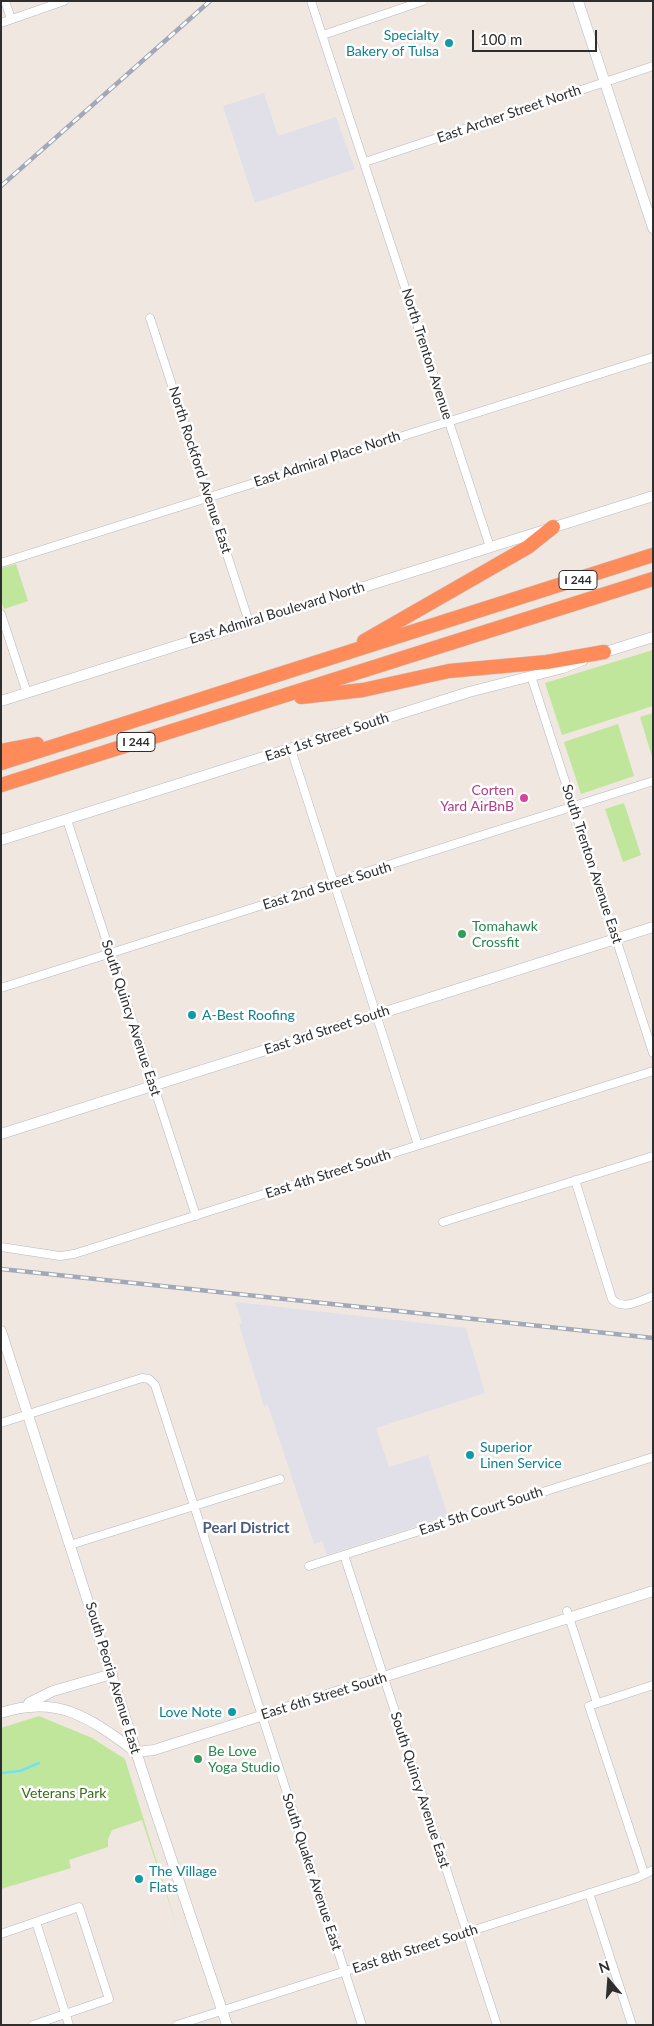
<!DOCTYPE html>
<style>
body{margin:0}
#map{position:relative;width:654px;height:2026px;overflow:hidden;background:#efe7e0;font-family:Lato,sans-serif}
canvas{display:block}
.frame{position:absolute;inset:0;border:2px solid #2e2e2e;pointer-events:none}
.north{position:absolute;left:584px;top:1956px;width:50px;height:50px;-webkit-text-stroke:4px #fff;paint-order:stroke;rotate:342deg;font-size:14px;font-weight:700;line-height:20px;text-align:center;color:#2e2e2e}
.north::after{content:'';display:block;margin:auto;width:18px;height:22px;background:#2e2e2e;clip-path:polygon(50% 0,100% 100%,50% 72%,0 100%)}
.scale{position:absolute;left:472px;top:30px;width:125px;height:22px;box-sizing:border-box;border:2px solid #2e2e2e;border-top:0;padding-left:6px;font-size:15px;line-height:18px;white-space:nowrap;color:#2e2e2e;-webkit-text-stroke:4px #fff;paint-order:stroke}
</style>
<div id="map">
<canvas width="654" height="2026"></canvas>
<div class="frame"></div>
<div class="north">N</div>
<div class="scale">100 m</div>
</div>
<script>
const c = document.querySelector('canvas').getContext('2d');
c.lineJoin = 'round';
function fillPath(path, color) { c.fillStyle = color; c.fill(path, 'evenodd'); }
function stroke(path, color, width, dash) { c.strokeStyle = color; c.lineWidth = width; c.lineCap = dash ? 'butt' : 'round'; c.setLineDash(dash || []); c.stroke(path); }
function drawText(font, color, halo, rows, align = 'center') {
  c.font = font + ' Lato,sans-serif'; c.lineWidth = 5; c.setLineDash([]); c.textBaseline = 'middle'; c.strokeStyle = halo; c.fillStyle = color; for (const [text, x, y, turn = 0] of rows) {
    c.save(); c.translate(x, y); c.rotate((+turn || 0) * Math.PI / 180); c.textAlign = isNaN(turn) ? turn : align; if (halo) c.strokeText(text, 0, 0); c.fillText(text, 0, 0); c.restore();
  }
}
const industrial = new Path2D(`
 M264,93l14,43 58,-19 19,52 -100,34 -32,-97z
 M235,1302l231,26 19,65 -109,35 13,39 39,-12 20,61 -121,39 -5,-14 -8,3 -46,-139 -4,1 -25,-82 3,-1z`);
const green = new Path2D(`
 M16,564l12,37 -24,8 -3,-9v-32z
 M653,650v56l-91,29 -17,-52z
 M653,713v47l-13,-43z
 M618,724l16,52 -53,18 -17,-52z
 M624,803l17,52 -18,7 -18,-53z
 M39,1716l53,22 33,21 52,168 -35,-107 -30,10 -4,9v8l-39,13 2,8 -70,21v-161z`);
const stream = new Path2D(`
 M1,1773l19,-2 19,-8`);
const street = new Path2D(`
 M5,1l6,18
 M311,1l179,546
 M1,23l63,-22
 M323,35l100,-34
 M365,162l288,-96
 M150,318l99,304
 M1,563l652,-206
 M1,614l26,79
 M531,676l122,377
 M291,749l127,396
 M67,820l129,396
 M1,988l652,-207
 M575,1180l37,119c11,12 27,2 41,-3
 M443,1222l210,-66
 M1,1247l59,9 14,-2 579,-183
 M1,1423l141,-45 7,1 6,6 207,640
 M70,1545l210,-66
 M344,1555l153,470
 M309,1566l344,-109
 M567,1611l30,92
 M644,1873l-55,-167 64,-21
 M589,1893l43,132
 M36,1922l33,103
 M1,1934l78,-27 30,92 -76,26
 M177,2025l460,-147 16,-8`);
const secondary = new Path2D(`
 M578,1l75,227
 M599,654l54,-17
 M1,701l652,-205
 M1,840l468,-148 94,-24 20,-8
 M1,1134l652,-207
 M1,1331l150,467 76,227
 M29,1703l24,-12 59,-17
 M1,1713c58,-19 90,6 135,39l18,-2 499,-159`);
const highway = new Path2D(`
 M364,641l164,-94 25,-20
 M301,697l62,-7 86,-19 98,-9 57,-10
 M1,751l36,-7
 M1,763l652,-208
 M1,785l652,-206`);
const rail = new Path2D(`
 M1,186l209,-185
 M1,1269l652,69`);
const markers = [
 [449,43,5,"#0f9aa8"],
 [524,798,5,"#d1479c"],
 [462,934,5,"#2e9e5b"],
 [192,1015,5,"#0f9aa8"],
 [470,1455,5,"#0f9aa8"],
 [232,1712,5,"#0f9aa8"],
 [198,1759,5,"#2e9e5b"],
 [139,1879,5,"#0f9aa8"]
];
const shields = [
 [578,580,38],
 [136,742,38]
];
const shieldNames = [
 ["I 244",578,580],
 ["I 244",136,742]
];
const cultureNames = [
 ["Specialty",439,35,"right"],
 ["Bakery of Tulsa",439,51,"right"],
 ["A-Best Roofing",202,1015],
 ["Superior",480,1447],
 ["Linen Service",480,1463],
 ["Love Note",222,1712,"right"],
 ["The Village",149,1871],
 ["Flats",149,1887]
];
const streetNames = [
 ["East Archer Street North",509,114,-19],
 ["North Trenton Avenue",427,354,72],
 ["East Admiral Place North",327,459,-18],
 ["North Rockford Avenue East",200,470,72],
 ["East Admiral Boulevard North",277,613,-17],
 ["East 1st Street South",327,737,-18],
 ["South Trenton Avenue East",592,864,72],
 ["East 2nd Street South",327,886,-17],
 ["South Quincy Avenue East",131,1018,72],
 ["East 3rd Street South",327,1030,-18],
 ["East 4th Street South",328,1174,-18],
 ["East 5th Court South",481,1511,-18],
 ["South Peoria Avenue East",113,1678,73],
 ["East 6th Street South",324,1696,-17],
 ["South Quincy Avenue East",420,1790,72],
 ["South Quaker Avenue East",312,1872,72],
 ["East 8th Street South",415,1949,-18]
];
const hotelNames = [
 ["Corten",514,790],
 ["Yard AirBnB",514,806]
];
const leisureNames = [
 ["Tomahawk",472,926],
 ["Crossfit",472,942],
 ["Be Love",208,1751],
 ["Yoga Studio",208,1767]
];
const parkNames = [
 ["Veterans Park",64,1793]
];
const neighbourhoodNames = [
 ["Pearl District",246,1528]
];
fillPath(industrial, '#e1e0e8');
fillPath(green, '#c0e69c');
stroke(stream, '#72e2f3', 2.5);
stroke(street, '#b4b8c1', 9);
stroke(secondary, '#b4b8c1', 11);
stroke(highway, '#c9c9c9', 15);
stroke(street, '#fff', 8);
stroke(secondary, '#fff', 10);
stroke(highway, '#ff8b5b', 14);
stroke(rail, '#a2a8b8', 4.5);
stroke(rail, '#fff', 2.5, [8]);
for (const [x, y, r, color] of markers) { const dot = new Path2D(); dot.arc(x, y, r, 0, 2 * Math.PI); c.fillStyle = color; c.fill(dot); stroke(dot, '#fff', 2); }
for (const [x, y, w] of shields) { const box = new Path2D(); box.roundRect(x - w / 2, y - 9.5, w, 19, 4); c.fillStyle = '#fff'; c.fill(box); stroke(box, '#2e2e2e', 1); }
drawText('bold 12px', '#2e2e2e', null, shieldNames);
drawText('14px', '#0d838f', '#fff', cultureNames, 'left');
drawText('14px', '#2e2e2e', '#fff', streetNames);
drawText('14px', '#b23c85', '#fff', hotelNames, 'right');
drawText('14px', '#27864d', '#fff', leisureNames, 'left');
drawText('14px', '#376f19', '#fff', parkNames);
drawText('bold 15px', '#4c5c81', '#fff', neighbourhoodNames);
</script>
